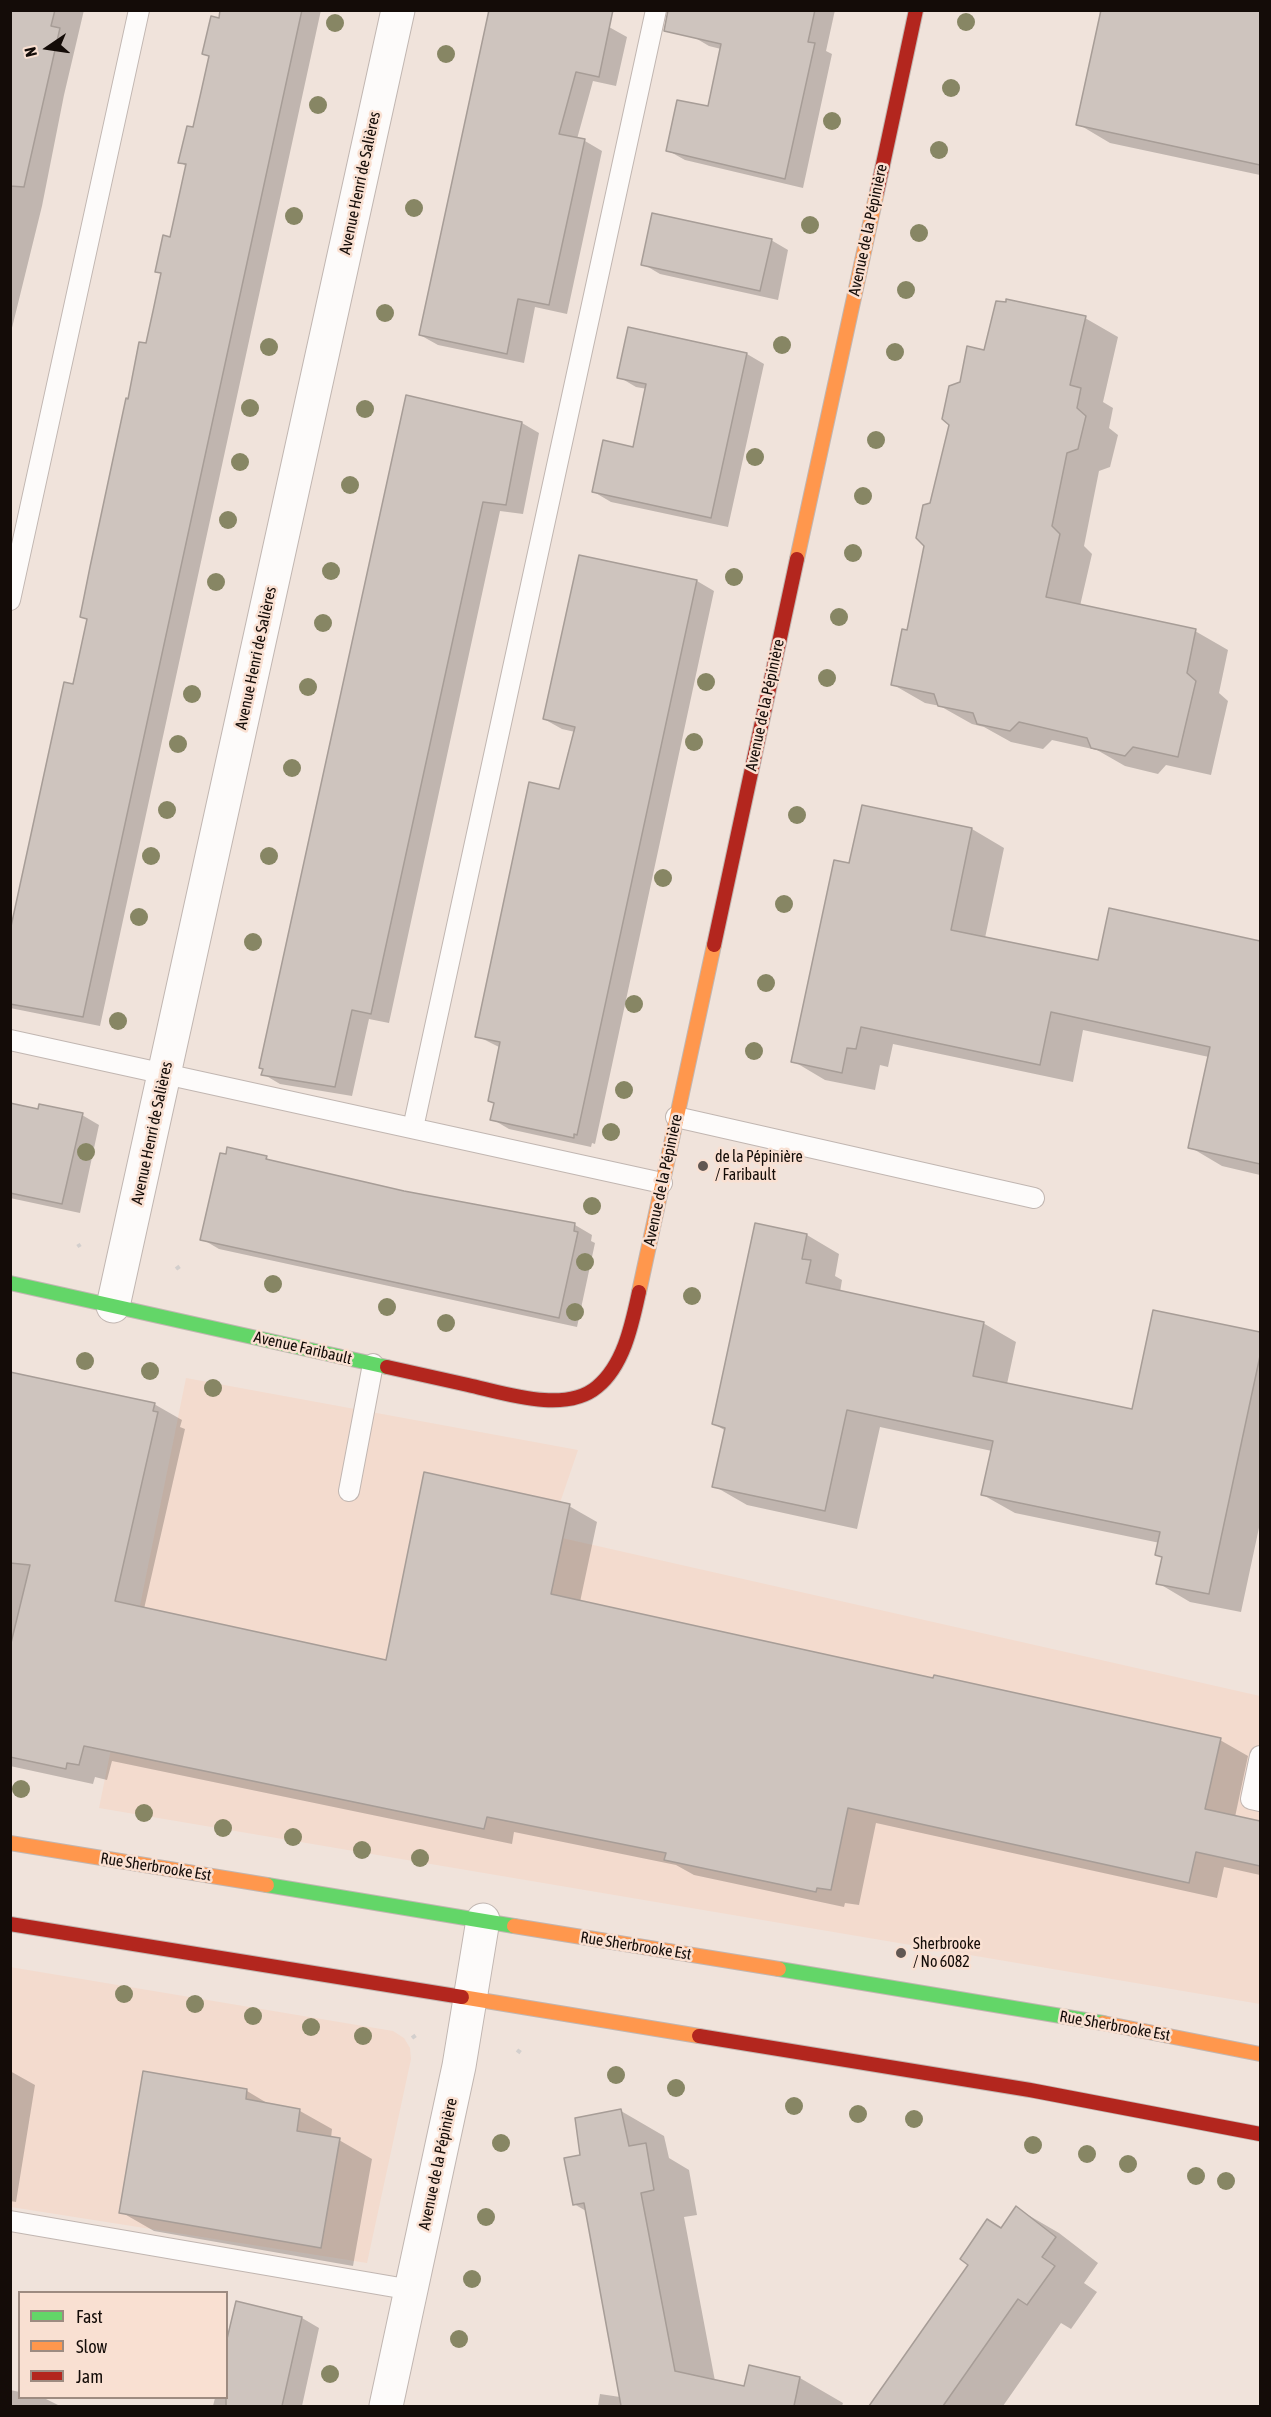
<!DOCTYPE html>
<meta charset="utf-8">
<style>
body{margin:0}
#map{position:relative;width:1271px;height:2417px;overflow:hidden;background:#f0e3db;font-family:"Asap Condensed",sans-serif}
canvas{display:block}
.frame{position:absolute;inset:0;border:12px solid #140c08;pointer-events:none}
.legend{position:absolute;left:18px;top:2291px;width:210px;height:108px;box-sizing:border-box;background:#f9e0d2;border:2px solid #9d8b81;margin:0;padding:8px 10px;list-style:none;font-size:18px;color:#140c08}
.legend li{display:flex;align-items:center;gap:12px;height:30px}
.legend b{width:30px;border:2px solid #9d8b81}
.north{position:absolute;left:18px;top:18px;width:60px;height:60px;-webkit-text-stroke:4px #f9e0d2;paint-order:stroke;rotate:257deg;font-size:16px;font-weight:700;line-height:24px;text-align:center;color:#140c08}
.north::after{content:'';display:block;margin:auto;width:21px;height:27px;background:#140c08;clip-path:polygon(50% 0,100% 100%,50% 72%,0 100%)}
</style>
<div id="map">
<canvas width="1271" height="2417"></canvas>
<div class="frame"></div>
<ul class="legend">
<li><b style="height:8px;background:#63d668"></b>Fast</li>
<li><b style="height:8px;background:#ff974d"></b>Slow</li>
<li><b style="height:8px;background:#b3261e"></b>Jam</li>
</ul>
<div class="north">N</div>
</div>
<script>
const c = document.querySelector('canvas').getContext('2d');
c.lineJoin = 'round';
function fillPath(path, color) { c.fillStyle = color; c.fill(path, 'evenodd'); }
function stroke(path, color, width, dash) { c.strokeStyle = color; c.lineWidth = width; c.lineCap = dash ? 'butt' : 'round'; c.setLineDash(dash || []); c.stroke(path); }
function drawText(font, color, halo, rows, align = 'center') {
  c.font = font + ' "Asap Condensed",sans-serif'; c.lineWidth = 5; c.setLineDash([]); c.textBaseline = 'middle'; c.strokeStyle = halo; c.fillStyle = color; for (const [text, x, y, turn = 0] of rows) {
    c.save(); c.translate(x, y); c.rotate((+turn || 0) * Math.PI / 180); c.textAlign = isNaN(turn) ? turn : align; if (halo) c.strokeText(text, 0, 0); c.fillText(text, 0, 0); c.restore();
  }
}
const built = new Path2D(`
 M186,1378l392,72 -29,85 711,161v308l-1161,-196z
 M10,1967l383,64 11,7 6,10 1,11 -44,204 -356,-56z`);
const shadow = new Path2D(`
 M10,10h74l-20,85 -22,111 -32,130z
 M222,10h99l-221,1016 -90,-18v-71l78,-317 -6,-3 47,-217 18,-55 15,-71 -5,-3 14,-32 16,-72 -7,-5 14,-33z
 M698,10h137l-9,41 6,3 -29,134 -118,-28 -18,-10 42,-42 12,-59 -12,-3 -17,-10z
 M1102,10h158v165l-150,-32 -32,-19z
 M596,25l13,2 18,10 -11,49 -23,-5 -16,58 8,2 17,10 -35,163 -32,-7 -11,56 -86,-18 -18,-10z
 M771,240l17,10 -10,50 -118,-26 -17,-10z
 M1085,318l33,19 -15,65 10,6 -4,20 9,7 -8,32 -11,4 -15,75 8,8 -12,52 115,25 33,19 -9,43 9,8 -17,74 -45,-10 -8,9 -33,-8 -28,-16 -45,-10 -9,9 -32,-7 -27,-15 -12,-3 -32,-18 -15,-3 -33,-19 16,-52 18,-86 5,-41 30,-122 25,-31z
 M629,329l118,25 17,10 -36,163 -117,-25 -17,-10 40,-43 13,-60 -11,-2 -17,-10z
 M407,397l115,26 17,10 -16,81 -23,-3 -111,512 -20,-4 -17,77 -72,-12 -17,-10z
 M697,581l17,10 -119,553 -3,-1 -1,4 -82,-18 -17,-10 4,-15 -7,-4 12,-52 -24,-12 83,-245 15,-59 -13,-3 -18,-10z
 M863,806l109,23 32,19 -19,90 114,24 11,-52 150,32v233l-38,-9 -32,-19 19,-90 -126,-27 -10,52 -180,-38 -5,23 -8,-2 -5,25 -50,-10 -32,-19 57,-197z
 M10,1105l29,6 43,4 17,10 -19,88 -70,-15z
 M266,1158l11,5 126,29 172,33 17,10 -1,6 4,2 -18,84 -358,-78 -17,-10z
 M756,1225l51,10 32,19 -4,22 7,4 -2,12 143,31 33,19 -9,42 126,26 22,-98 105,22v189l-19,89 -51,-10 -32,-19 6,-25 -7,-4 3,-11 -145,-30 -32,-18 9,-44 -112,-24 -23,102 -110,-24 -33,-19 12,-55 -12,-7z
 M10,1374l144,30 28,16 -2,7 5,2 -41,180 243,53 182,-156 28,16 -17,80 640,138 28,16 -13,61 25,6v52l-36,-8 -7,31 -341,-75 -17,82 -14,-2 -1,4 -150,-32 -18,-10 -162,-33 -2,12 -400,-83 -5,19 -12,-3 -2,7 -83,-18z
 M10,2071l25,14 -19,117 -6,-1z
 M247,2091l25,15 28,5 32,18 -1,9 8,2 33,19 -19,107 -199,-35 -33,-19z
 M621,2111l43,25 5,22 20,12 8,45 -13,2 31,164 30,7 55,-10 43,25 -1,3h-244l2,-12 20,3 -34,-186 -12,-7 8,-48z
 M1016,2208l43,25 39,30 -14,20 13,9 -26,37 -10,-6 -58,83h-132l99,-141 32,-36z
 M302,2318l17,10 -17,78h-89l2,-8h11z
 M10,2390l10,2v6h24l16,8h-50z`);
const building = new Path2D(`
 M10,10h45l-4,16 9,2 -36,159 -14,-1z
 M220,10h82l-219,1007 -73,-13v-73l54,-249 9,2 14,-65 -7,-2 10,-50 36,-169 2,1 11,-57 7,1 7,-32 8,-38 -6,-1 8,-37 7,2 16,-73 -8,-1 9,-37 6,1 8,-35 8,-36 -7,-2 9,-38 8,2z
 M489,10h124l-14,67 -23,-5 -17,62 26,5 -36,166 -31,-6 -11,55 -88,-19z
 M668,10h147l-7,32 7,1 -30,136 -119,-28 11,-51 31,6 13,-62 -57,-13z
 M1101,10h159v155l-184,-40z
 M652,213l120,26 -12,52 -119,-26z
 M1006,299l80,17 -16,69 11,3 -4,20 9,8 -8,33 -11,4 -15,73 8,8 -14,63 150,32 -9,44 9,8 -18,76 -45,-10 -8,9 -34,-8 -4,-10 -68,-16 -9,9 -33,-7 -4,-11 -35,-7 -4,-12 -43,-9 11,-56 5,1 17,-84 -8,-8 7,-33 7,-2 19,-78 -7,-6 7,-33 11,-4 7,-36 17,4 12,-49 10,1z
 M628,327l119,26 -36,165 -119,-26 11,-52 30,7 13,-63 -29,-6z
 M406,395l116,27 -16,83 -23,-3 -112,512 -19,-4 -17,77 -74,-12 2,-6 -4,-1z
 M579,555l118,25 -120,555 -3,-1v4l-84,-18 4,-17 -6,-2 12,-59 -25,-5 54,-255 30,7 16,-62 -32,-8z
 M862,805l110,23 -21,102 147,30 11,-52 151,33v223l-72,-16 22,-101 -159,-35 -11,53 -179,-38 -5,22 -9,-1 -5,25 -51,-11 43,-202 15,3z
 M10,1103l28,6 1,-5 44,9 -21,91 -52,-11z
 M227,1147l40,9 -1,3 138,32 171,32 -1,8 4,1 -19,86 -359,-78 20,-87 6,1z
 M755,1223l52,11 -5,25 9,1 -5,23 178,39 -11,54 159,33 21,-99 107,22v24l-51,238 -53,-10 6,-27 -7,-2 5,-23 -179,-37 12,-54 -146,-31 -22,101 -113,-24 13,-59 -13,-4z
 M10,1372l145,31 -2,8 5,1 -43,189 271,59 38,-188 146,32 -19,90 382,84 1,-3 287,63 -16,71 55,12v45l-64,-14 -7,31 -341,-75 -17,82 -14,-2 -1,4 -152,-32 2,-7 -179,-36 -3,12 -400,-83 -5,19 -12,-2 -1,6 -56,-12v-110l20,-82 -20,-2z
 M143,2071l104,18 -1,10 54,10 -3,22 43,7 -19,110 -202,-35z
 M621,2109l8,37 17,-3 8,47 -13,3 34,178 69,15 5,-21 51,12 -6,29h-173l-37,-203 -11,2 -9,-47 16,-3 -5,-37z
 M1016,2206l40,31 -14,20 13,9 -28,39 -9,-6 -75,107h-74l99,-141 -8,-6 27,-40 14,9z
 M236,2301l66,16 -20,89h-56v-63z`);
const path = new Path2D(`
 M78,1244l2,3
 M176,1269l4,-3
 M412,2038l4,-3
 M517,2050l4,3`);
const lane = new Path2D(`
 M10,600l129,-590
 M10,1040l652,143
 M676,1117l358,81
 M413,1128l243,-1118
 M349,1491l24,-127
 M1260,1756l-9,43 9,2
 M10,2221l402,69`);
const street = new Path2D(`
 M113,1306l285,-1296
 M386,2406l73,-340 24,-146`);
const fast = new Path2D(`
 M10,1283l377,84
 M267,1885l247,41
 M779,1969l324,54`);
const slow = new Path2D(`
 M797,559l80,-367
 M639,1292l75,-347
 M10,1843l257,42
 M514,1926l265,43
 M462,1997l237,39
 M1103,2023l157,31`);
const jam = new Path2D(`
 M877,192l39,-182
 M714,945l83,-386
 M387,1367c27,6 54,12 81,18 36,8 97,29 129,2 27,-22 35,-63 42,-95
 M10,1924l452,73
 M699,2036l331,54 230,44`);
const trees = [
 [966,22],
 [335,23],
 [446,54],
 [951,88],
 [318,105],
 [832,121],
 [939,150],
 [414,208],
 [294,216],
 [810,225],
 [919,233],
 [906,290],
 [385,313],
 [782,345],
 [269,347],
 [895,352],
 [250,408],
 [365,409],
 [876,440],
 [755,457],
 [240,462],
 [350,485],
 [863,496],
 [228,520],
 [853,553],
 [331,571],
 [734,577],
 [216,582],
 [839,617],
 [323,623],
 [827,678],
 [706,682],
 [308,687],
 [192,694],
 [694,742],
 [178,744],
 [292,768],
 [167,810],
 [797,815],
 [151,856],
 [269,856],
 [663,878],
 [784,904],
 [139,917],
 [253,942],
 [766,983],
 [634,1004],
 [118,1021],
 [754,1051],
 [624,1090],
 [611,1132],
 [86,1152],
 [592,1206],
 [585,1262],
 [273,1284],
 [692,1296],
 [387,1307],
 [575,1312],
 [446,1323],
 [85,1361],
 [150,1371],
 [213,1388],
 [21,1789],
 [144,1813],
 [223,1828],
 [293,1837],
 [362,1850],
 [420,1858],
 [124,1994],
 [195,2004],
 [253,2016],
 [311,2027],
 [363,2036],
 [616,2075],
 [676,2088],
 [794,2106],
 [858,2114],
 [914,2119],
 [501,2143],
 [1033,2145],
 [1087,2154],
 [1128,2164],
 [1196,2176],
 [1226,2181],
 [486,2217],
 [472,2279],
 [459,2339],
 [330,2374]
];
const markers = [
 [703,1166,6,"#615752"],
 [901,1953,6,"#615752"]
];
const streetNames = [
 ["Avenue Henri de Salières",360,183,-78],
 ["Avenue de la Pépinière",868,230,-78],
 ["Avenue Henri de Salières",256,658,-78],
 ["Avenue de la Pépinière",765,705,-78],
 ["Avenue Henri de Salières",152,1133,-78],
 ["Avenue de la Pépinière",663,1180,-78],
 ["Avenue Faribault",303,1348,13],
 ["Rue Sherbrooke Est",156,1867,9],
 ["Rue Sherbrooke Est",636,1946,9],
 ["Rue Sherbrooke Est",1115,2026,10],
 ["Avenue de la Pépinière",438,2164,-78]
];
const poiNames = [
 ["de la Pépinière",715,1157],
 ["/ Faribault",715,1175],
 ["Sherbrooke",913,1944],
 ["/ No 6082",913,1962]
];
fillPath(built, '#f3dbce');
fillPath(shadow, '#0003');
fillPath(building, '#cec4be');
stroke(building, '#a79d97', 1.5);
stroke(lane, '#c1b6b1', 22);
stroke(street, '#c1b6b1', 35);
stroke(fast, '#c1b6b1', 16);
stroke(slow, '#c1b6b1', 16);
stroke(jam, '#c1b6b1', 16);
stroke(path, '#d3cfcd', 4, [4.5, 4.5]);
stroke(lane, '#fdfbfa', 20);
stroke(street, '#fdfbfa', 33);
stroke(fast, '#63d668', 14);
stroke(slow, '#ff974d', 14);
stroke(jam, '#b3261e', 14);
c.fillStyle = '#878664';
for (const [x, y] of trees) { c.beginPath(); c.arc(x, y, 9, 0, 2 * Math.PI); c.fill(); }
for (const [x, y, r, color] of markers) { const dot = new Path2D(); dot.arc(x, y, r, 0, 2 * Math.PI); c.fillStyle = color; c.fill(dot); stroke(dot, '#f9e0d2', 2); }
drawText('16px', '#140c08', '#f9e0d2', streetNames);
drawText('16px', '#140c08', '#f9e0d2', poiNames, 'left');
</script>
